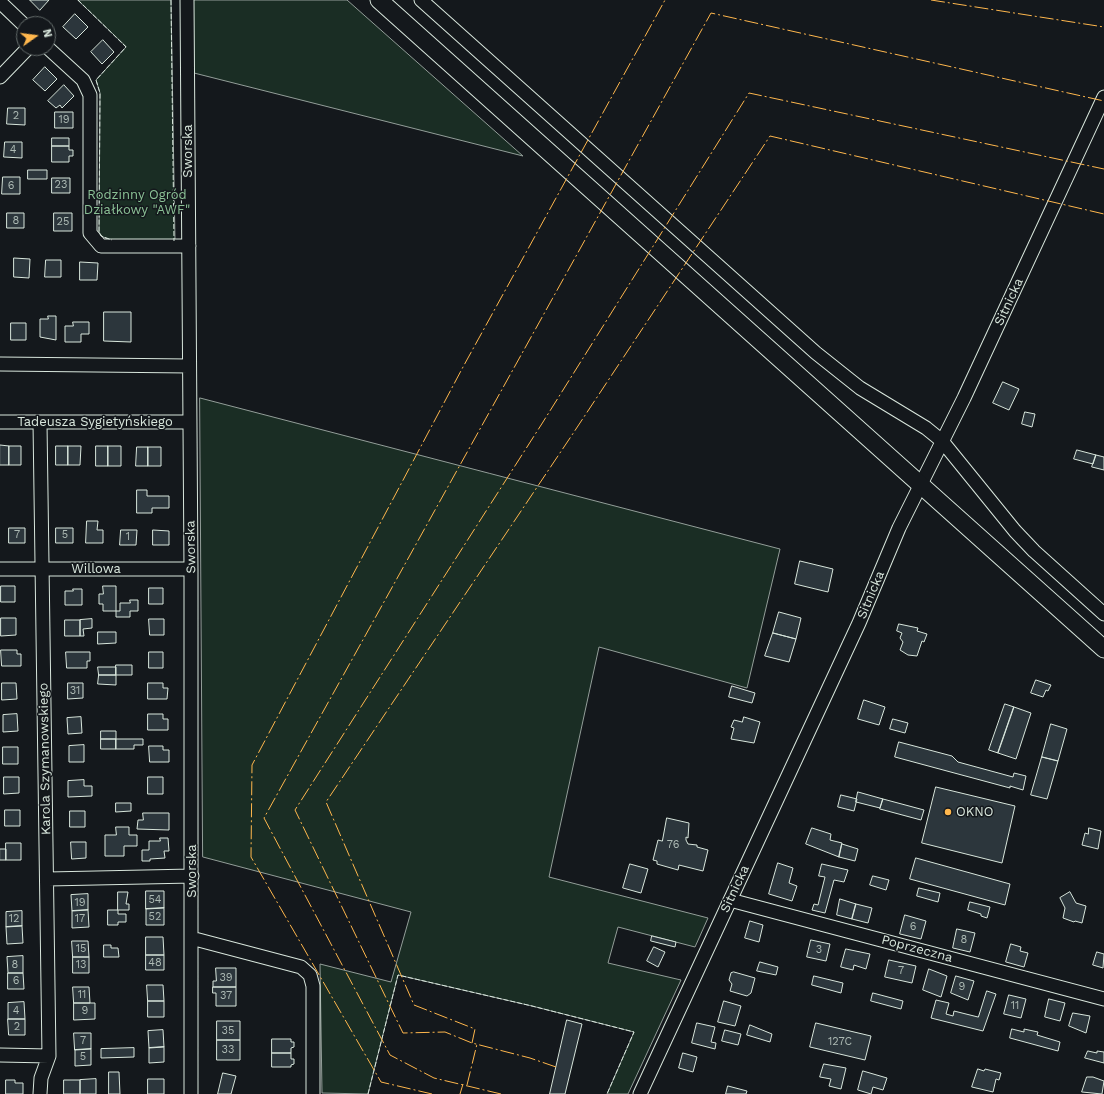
<!DOCTYPE html>
<meta charset="utf-8">
<style>
body{margin:0}
#map{position:relative;width:1104px;height:1094px;overflow:hidden;background:#14181c;font-family:"Work Sans",sans-serif}
canvas{display:block}
.north{position:absolute;left:16px;top:16px;width:40px;height:40px;box-sizing:border-box;background:#14181c;border:1px solid #626a69;border-radius:50%;rotate:76deg;font-size:11px;font-weight:700;line-height:16px;text-align:center;color:#d8e6dc}
.north::after{content:'';display:block;margin:auto;width:14px;height:18px;background:#ffb74d;clip-path:polygon(50% 0,100% 100%,50% 72%,0 100%)}
</style>
<div id="map">
<canvas width="1104" height="1094"></canvas>
<div class="north">N</div>
</div>
<script>
const c = document.querySelector('canvas').getContext('2d');
c.lineJoin = 'round';
function fillPath(path, color) { c.fillStyle = color; c.fill(path, 'evenodd'); }
function stroke(path, color, width, dash) { c.strokeStyle = color; c.lineWidth = width; c.lineCap = dash ? 'butt' : 'round'; c.setLineDash(dash || []); c.stroke(path); }
function drawText(font, color, halo, rows, align = 'center') {
  c.font = font + ' "Work Sans",sans-serif'; c.lineWidth = 3; c.setLineDash([]); c.textBaseline = 'middle'; c.strokeStyle = halo; c.fillStyle = color; for (const [text, x, y, turn = 0] of rows) {
    c.save(); c.translate(x, y); c.rotate((+turn || 0) * Math.PI / 180); c.textAlign = isNaN(turn) ? turn : align; if (halo) c.strokeText(text, 0, 0); c.fillText(text, 0, 0); c.restore();
  }
}
const green = new Path2D(`
 M78,0h93l4,241 -65,-1 -9,-4 -2,-4 1,-139 -4,-13 30,-33z
 M193,0h154l176,156 -329,-83z
 M200,398l580,151 -33,139 -148,-41 -50,230 159,41 -13,29 -77,-20 -10,36 73,17 -53,114h-21l27,-62 -102,-26 -134,-31 -30,119 -46,-1 -2,-129 71,18 20,-70 -208,-55z`);
const building = new Path2D(`
 M30,0h19l-9,10z
 M75,14l13,13 -12,12 -13,-12z
 M103,40l11,12 -12,12 -11,-12z
 M45,67l12,12 -12,12 -12,-11z
 M64,85l10,11 -12,12 -2,-3 -4,3 -8,-7z
 M8,108h17v17l-18,-1z
 M55,112h18v16h-18z
 M52,138h17v8h-17z
 M5,142h17v16l-18,-1z
 M52,146h17v4h4v6h-4v6h-17z
 M28,170h19v9h-19z
 M3,177h17v17h-18z
 M52,178h18v15h-18z
 M7,213h17v15h-17z
 M54,213h18v18h-18z
 M14,258l16,1 -1,19 -15,-1z
 M46,260h15v17h-16z
 M80,262l18,1 -1,17h-17z
 M104,312h27v30l-27,-1z
 M48,316h8v24l-16,-3v-18h8z
 M73,322h16v12h-8v8h-16v-16h8z
 M11,323h15v17h-15z
 M1003,382l16,7 -10,21 -16,-7z
 M1025,412l10,2 -3,13 -10,-3z
 M0,445l9,1v19h-9z
 M9,446h12v19h-12z
 M56,446h12v19h-12z
 M68,446h13l-1,19h-12z
 M96,446h12v20h-12z
 M108,446h13v20h-13z
 M137,447h11v19h-12z
 M148,447h13v19h-13z
 M1077,450l19,5 -3,9 -19,-5z
 M1096,455l8,2v13l-12,-3z
 M137,490h10v6h22v12h-17v5h-15z
 M87,521h11l-1,9h6v13h-17z
 M9,528h16v15h-16z
 M56,528h17v15h-17z
 M121,530h16l-1,15h-16z
 M153,530l16,1v14h-16z
 M800,561l33,8 -5,23 -33,-8z
 M1,586h14v16h-14z
 M103,586h13v25h-13v-7h-4v-10h4z
 M149,588h14v16h-14z
 M73,589h9v16h-17v-14h8z
 M130,600h8v11h-8v6h-14v-6h4v-8h10z
 M779,612l22,6 -5,21 -23,-6z
 M1,618h15v17l-15,1z
 M92,619v9l-9,1 1,7h-4v-16z
 M149,619h15v16h-14z
 M65,620h15v16h-15z
 M899,624l19,4 -1,3 10,3 -3,8 -2,-1 -5,15 -9,-1 -8,-5 3,-8 -3,-4 2,-5 -5,-2z
 M98,632h18v11l-18,1z
 M773,633l23,6 -7,23 -24,-6z
 M1,650h16v4h4v12h-19z
 M66,652h24v9h-3v7h-20z
 M149,652h14v16h-14z
 M116,665h16v10h-16z
 M98,667h18v8h-17z
 M99,675h17v10l-18,-1z
 M1036,680l15,5 -3,6 -2,-1 -3,7 -12,-4z
 M2,683h14l1,16 -15,1z
 M68,683h15v15l-15,1z
 M148,683h15v5h5l-1,11h-19z
 M732,686l23,7 -3,10 -23,-6z
 M864,700l21,7 -6,18 -21,-6z
 M1005,704l9,3 -16,46 -9,-3z
 M1014,707l17,6 -15,46 -18,-6z
 M17,714l1,17 -15,1v-17z
 M148,714h15v5h5v11h-20z
 M81,717l1,16 -14,1 -1,-16z
 M744,717l16,5 -6,21 -23,-4 3,-11 -3,-1 3,-7 8,2z
 M893,719l15,4 -3,10 -15,-4z
 M1051,724l16,5 -9,32 -16,-4z
 M101,731h15v8h-15z
 M101,739h15v10h-15z
 M116,739h27v6h-9v4h-18z
 M899,742l53,14 6,6 55,15 1,-4 12,3 -3,14 -13,-4v2l-115,-31z
 M84,745v17h-15v-16z
 M149,746h14v4h6v12h-19z
 M3,747h15v17h-15z
 M1042,757l16,4 -11,38 -16,-4z
 M4,777h15v16l-15,1z
 M148,777h15v17h-15z
 M84,780v6h8v10l-24,1v-16z
 M936,787l79,19 -13,57 -80,-20z
 M858,792l25,7 -3,9 -24,-6z
 M841,795l16,4 -3,12 -16,-4z
 M883,799l41,11 -3,10 -41,-11z
 M116,803h15v8l-15,1z
 M5,810h15v16h-15z
 M70,811h15v16h-15z
 M143,813h26v17l-32,-1 1,-9h5z
 M667,818l22,5 -1,15 -2,-1v3l2,4 9,1v2l11,3 -5,21 -24,-6 -1,5 -21,-6v-3l-4,-1 5,-20 4,1z
 M116,827h13v8h8v11h-13v10h-19v-21h11z
 M812,828l19,6 -1,6 12,3 -3,14 -33,-13z
 M1089,828l12,3 -3,18 -16,-4 3,-12 3,1z
 M160,838h8l1,13h-5l1,7 -15,1v2h-8v-11h7v-9h11z
 M71,842h15v16l-14,1z
 M6,843h15v17h-15z
 M842,844l16,5 -3,12 -16,-4z
 M0,849h6v11h-6z
 M916,858l94,26 -5,21 -95,-26z
 M778,863l15,5 -4,15 8,3 -5,15 -23,-7z
 M630,864l18,5 -7,24 -18,-5z
 M822,864l26,6 -4,12 -10,-2 -9,33 -13,-3 2,-6 4,1 7,-28 -6,-1z
 M873,876l16,4 -3,10 -16,-5z
 M919,888l21,5 -2,9 -21,-6z
 M146,891h18v17l-18,1z
 M118,892h10l-2,12h3v6h-11z
 M1070,892l6,11 10,3 -4,17 -7,-2 -1,1 -11,-4 2,-10 -5,-10z
 M88,894v16l-16,1 -1,-16z
 M840,899l16,5 -4,15 -15,-4z
 M970,902l20,5 -3,11 -6,-2v-2l-13,-4z
 M856,904l16,4 -4,15 -16,-4z
 M164,908v17h-18v-16z
 M88,910l1,17 -17,1v-17z
 M108,910h10v4h8v8h-8v3h-10z
 M22,911v15l-16,1v-15z
 M905,915l21,6 -5,18 -21,-5z
 M750,921l13,4 -4,17 -14,-4z
 M22,926l1,17 -16,1 -1,-17z
 M957,929l18,4 -5,19 -17,-4z
 M652,936l24,6 -1,5 -24,-6z
 M146,937h17l1,18h-18z
 M811,940l19,4 -4,17 -19,-4z
 M72,941h16l1,16h-16z
 M1011,944l10,3 -1,4 8,2 -4,14 -18,-5z
 M104,945h7v3h7l1,9h-15z
 M654,947l11,5 -7,15 -11,-6z
 M846,949l24,5 -4,15 -12,-4 -1,5 -12,-3z
 M1097,952l7,2 -1,14 -10,-3z
 M146,955h18v15h-18z
 M23,956v17h-15l-1,-16z
 M73,957h16v16h-16z
 M889,960l27,6 -4,17 -27,-6z
 M760,962l18,5 -2,8 -19,-4z
 M216,968h20v19h-23v-6h3z
 M929,969l18,7 -6,21 -18,-7z
 M734,972l21,6 -4,15 -4,3 -17,-5 2,-7 -3,-4 2,-7z
 M8,973h15l1,16h-16z
 M814,976l29,7 -2,10 -29,-8z
 M956,976l18,5 -6,19 -17,-7z
 M147,985h16l1,16h-16z
 M73,987h16l1,16h-16z
 M213,987h23v19h-20v-13h-3z
 M987,991l9,3 -13,37 -52,-13 5,-18 13,3 -3,11 7,2 1,-5 24,6z
 M873,993l30,8 -2,8 -30,-8z
 M1009,995l17,4 -5,19 -17,-4z
 M1049,999l16,4 -5,18 -15,-4z
 M148,1001h16v16h-16z
 M724,1001l17,5 -6,20 -17,-4z
 M24,1002l1,17h-17v-16z
 M74,1003h21v16l-21,1z
 M1073,1013l17,3 -4,17 -17,-7z
 M8,1019h17v16h-16z
 M567,1020l15,4 -17,70h-15z
 M217,1021h23v19h-23z
 M697,1023l18,4 -4,15 5,1 -1,6 -23,-6z
 M816,1023l55,13 -6,24 -55,-13z
 M750,1025l22,9 -2,8 -23,-7z
 M1012,1029l12,3v-3l14,3 -1,3 23,7 -2,9 -48,-13z
 M163,1030l1,17 -15,1 -1,-17z
 M725,1030l16,4 -3,11 -16,-4z
 M74,1033h17v16l-16,1z
 M272,1039h19v3h3v5l-3,1v5h-19z
 M217,1040h23v20h-23z
 M164,1047v15l-15,1v-15z
 M134,1048v9l-33,1v-9z
 M91,1049v16l-16,1v-16z
 M1088,1051l9,2v-2l7,1v11l-19,-5z
 M272,1053h19v6h3v5l-3,1v2h-19z
 M683,1053l14,4 -4,15 -14,-4z
 M824,1064l22,4 -5,21 -12,-3 2,-7 -11,-2z
 M978,1069l6,2 1,-2 16,4 -2,7 -3,-1 -3,13 -21,-5z
 M863,1071l24,7 -4,12 -10,-3 -2,7 -13,-4z
 M109,1072h10l1,22h-11z
 M223,1073l13,3 -5,18h-13z
 M1087,1077h6l11,4 -2,13 -20,-2z
 M96,1079v15h-16v-14z
 M148,1079h16v15h-16z
 M6,1080h9v3h8v11h-17z
 M64,1080h16v14h-16z
 M728,1086l19,5 -1,3h-20z`);
const minor = new Path2D(`
 M187,0l4,569v525
 M421,0l395,353 44,35 66,40 16,13 73,90 19,20 70,63
 M0,2l24,23
 M48,48l35,32 7,15v138l11,13h88
 M0,77l28,-29
 M0,364l189,2
 M0,422h189
 M40,423l9,633 -8,22 -1,16
 M0,569h191
 M48,879l144,-3
 M730,900l374,99
 M191,938l110,29 9,8 3,11v108
 M0,1055l49,1
 M640,1094l219,-471 40,-95 65,-130 140,-301`);
const major = new Path2D(`
 M379,0l725,649`);
const fence = new Path2D(`
 M78,0l48,47 -30,33 4,13 -1,139 2,4 11,4
 M171,0l3,241
 M368,1094l30,-119 134,31 102,26 -27,62`);
const power = new Path2D(`
 M931,0l173,27
 M472,1043l3,-14 -61,-24 -88,-203 246,-367 198,-299 334,78
 M556,1067l-26,-9 -58,-15 -27,-11 -42,1 -108,-223 248,-388 206,-329 355,76
 M467,1085l10,-41
 M432,1094l-51,-12 -130,-225 1,-92 211,-398 202,-367
 M460,1094l3,-10
 M501,1094l-67,-16 -44,-23 -126,-237 447,-805 393,88`);
const markers = [
 [948,812,4,"#ffb74d"]
];
const numberNames = [
 ["2",16,116],
 ["19",64,120],
 ["4",13,150],
 ["23",61,185],
 ["6",11,186],
 ["8",16,221],
 ["25",63,222],
 ["7",17,535],
 ["5",65,535],
 ["1",128,537],
 ["31",75,691],
 ["76",673,845],
 ["54",155,900],
 ["19",80,903],
 ["52",155,917],
 ["12",14,919],
 ["17",80,919],
 ["6",913,927],
 ["8",964,940],
 ["15",81,949],
 ["3",819,950],
 ["48",155,963],
 ["8",15,965],
 ["13",81,965],
 ["7",901,971],
 ["39",226,978],
 ["6",16,981],
 ["9",962,987],
 ["11",82,995],
 ["37",226,996],
 ["11",1015,1006],
 ["4",16,1011],
 ["9",85,1011],
 ["2",17,1027],
 ["35",228,1031],
 ["7",83,1041],
 ["127C",840,1042],
 ["33",228,1050],
 ["5",83,1057]
];
const streetNames = [
 ["Sworska",188,151,-90],
 ["Sitnicka",1009,302,-65],
 ["Tadeusza Sygietyńskiego",95,422],
 ["Sworska",191,547,-91],
 ["Willowa",96,569],
 ["Sitnicka",871,595,-67],
 ["Karola Szymanowskiego",45,759,-91],
 ["Sworska",192,871,-90],
 ["Sitnicka",735,889,-65],
 ["Poprzeczna",917,949,15]
];
const parkNames = [
 ["Rodzinny Ogród",137,195],
 ["Działkowy \"AWF\"",137,210]
];
const poiNames = [
 ["OKNO",956,812]
];
fillPath(green, '#1a2d24');
stroke(green, '#939e99', 1);
fillPath(building, '#2c363c');
stroke(building, '#d8e6dc', 1);
stroke(minor, '#d8e6dc', 15);
stroke(major, '#d8e6dc', 19);
stroke(minor, '#14181c', 13);
stroke(major, '#14181c', 17);
stroke(fence, '#d8e6dc', 1, [5, 2]);
stroke(power, '#ffb74d', 1, [14, 3, 2, 3]);
for (const [x, y, r, color] of markers) { const dot = new Path2D(); dot.arc(x, y, r, 0, 2 * Math.PI); c.fillStyle = color; c.fill(dot); stroke(dot, '#14181c', 1.5); }
drawText('11px', '#adbab4', null, numberNames);
drawText('13px', '#d8e6dc', '#14181c', streetNames);
drawText('13px', '#8ac095', '#14181c', parkNames);
drawText('13px', '#d8e6dc', '#14181c', poiNames, 'left');
</script>
